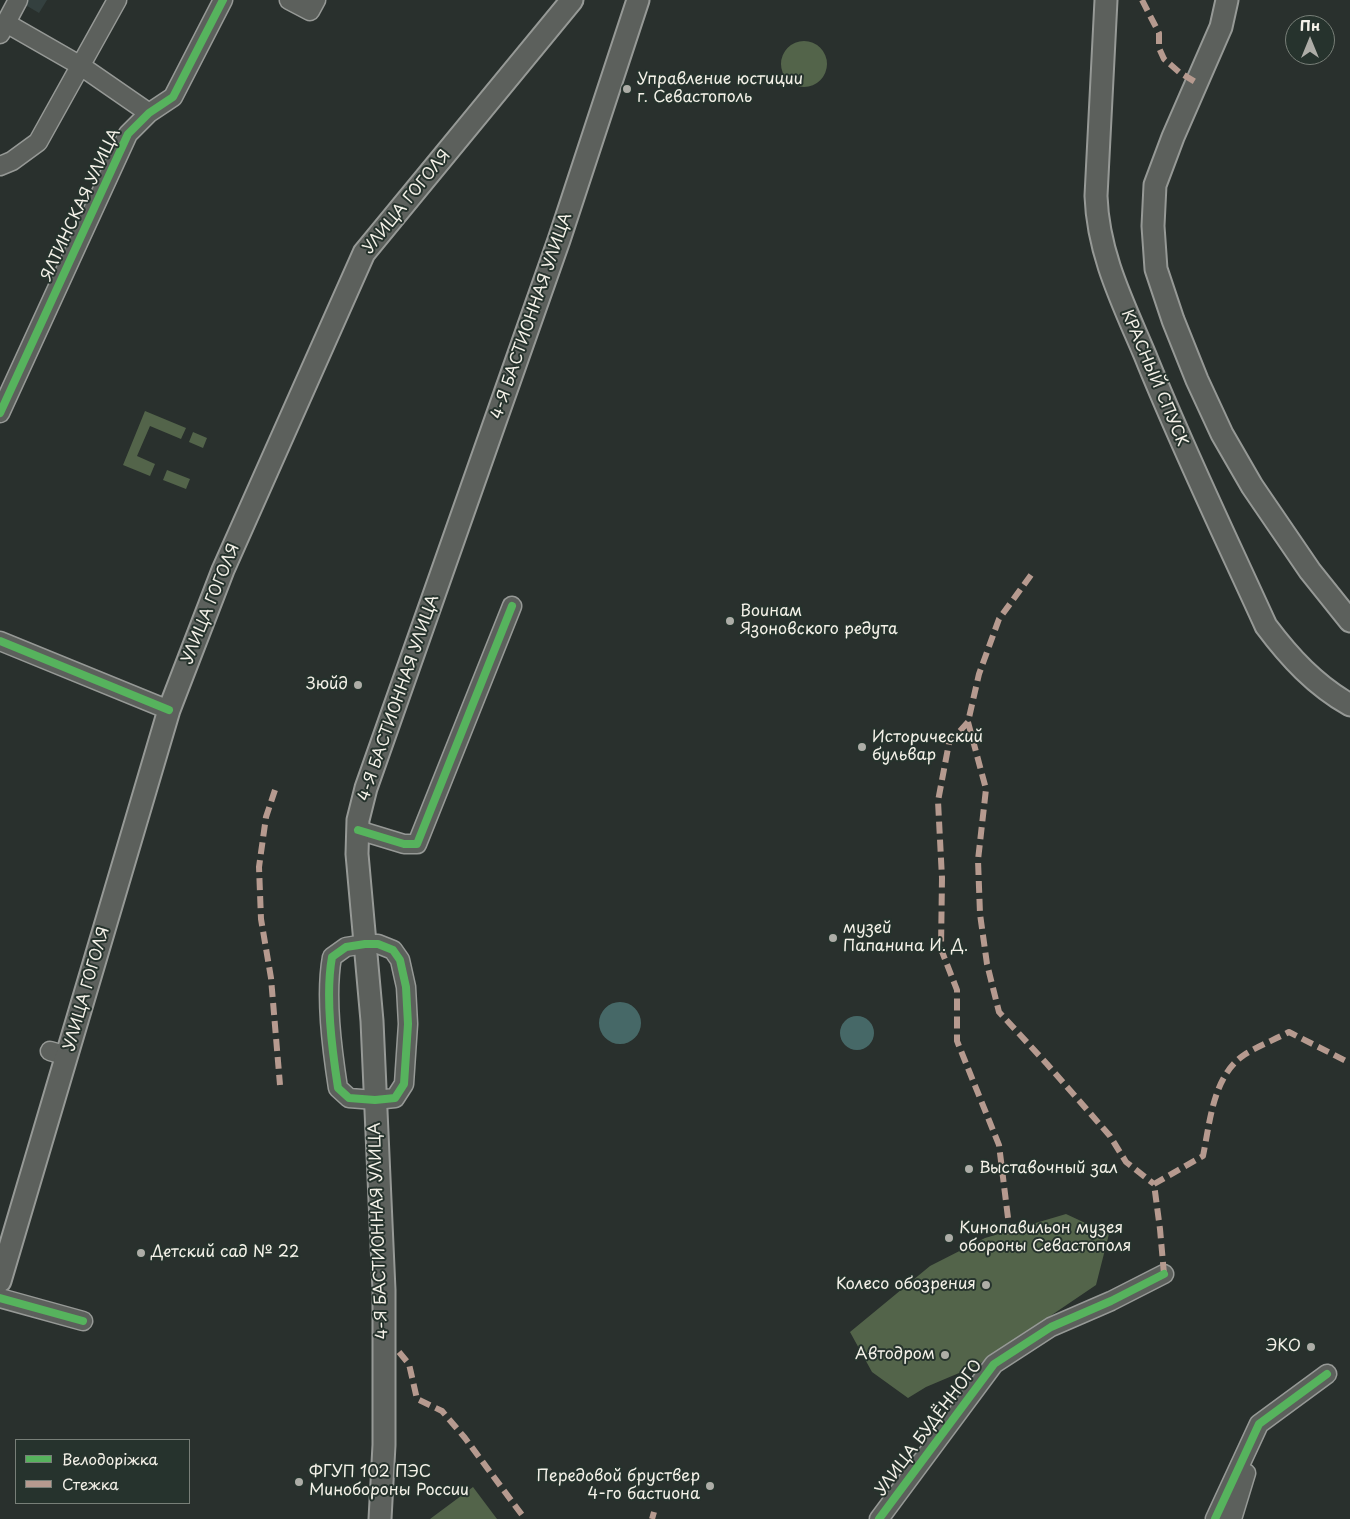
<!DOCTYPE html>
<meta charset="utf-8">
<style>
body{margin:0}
#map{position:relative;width:1350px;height:1519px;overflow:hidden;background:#29302d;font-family:"Playpen Sans",sans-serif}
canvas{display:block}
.legend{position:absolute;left:15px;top:1439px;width:175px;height:65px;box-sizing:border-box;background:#26332d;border:1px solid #787f78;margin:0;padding:6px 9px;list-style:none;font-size:15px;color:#f4f1e8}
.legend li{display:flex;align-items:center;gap:10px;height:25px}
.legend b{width:25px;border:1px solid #787f78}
.north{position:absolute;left:1285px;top:15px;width:50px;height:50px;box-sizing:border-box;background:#26332d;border:1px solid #787f78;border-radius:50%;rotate:0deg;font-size:14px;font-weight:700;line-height:20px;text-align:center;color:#f4f1e8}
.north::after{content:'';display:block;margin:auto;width:18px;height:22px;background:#adada7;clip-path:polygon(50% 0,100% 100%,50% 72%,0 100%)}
</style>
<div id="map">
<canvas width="1350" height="1519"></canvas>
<ul class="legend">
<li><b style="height:6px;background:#56b35d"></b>Велодоріжка</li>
<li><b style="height:6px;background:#b69a8f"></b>Стежка</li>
</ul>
<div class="north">Пн</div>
</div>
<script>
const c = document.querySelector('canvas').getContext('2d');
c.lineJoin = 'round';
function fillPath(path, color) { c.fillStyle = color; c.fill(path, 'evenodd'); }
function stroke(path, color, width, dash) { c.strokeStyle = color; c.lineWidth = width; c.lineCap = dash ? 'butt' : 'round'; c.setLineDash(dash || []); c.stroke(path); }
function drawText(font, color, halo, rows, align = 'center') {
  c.font = font + ' "Playpen Sans",sans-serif'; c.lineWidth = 4; c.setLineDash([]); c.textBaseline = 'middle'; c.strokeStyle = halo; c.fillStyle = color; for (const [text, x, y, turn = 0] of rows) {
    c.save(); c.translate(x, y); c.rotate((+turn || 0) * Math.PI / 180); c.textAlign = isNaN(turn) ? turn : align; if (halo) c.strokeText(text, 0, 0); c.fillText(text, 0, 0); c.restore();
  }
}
const built = new Path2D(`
 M17,0h30l-8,13z`);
const green = new Path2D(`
 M781 64a23 23 0 1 1 46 0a23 23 0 1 1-46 0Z
 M145,411l41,17 -5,11 -31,-13 -13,30 18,8 -5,12 -27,-11z
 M193,432l14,6 -4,10 -14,-6z
 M167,470l23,9 -4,10 -23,-9z
 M1066,1214l43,20 -13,51 -118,80 -52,22 -18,11 -36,-26 -22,-40 80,-66 55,-28z
 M473,1487l24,32h-67z`);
const water = new Path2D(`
 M599 1023a21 21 0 1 1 42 0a21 21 0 1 1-42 0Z
 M840 1033a17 17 0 1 1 34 0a17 17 0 1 1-34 0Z`);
const minor = new Path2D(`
 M289,0l21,11 6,-11
 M6,23l75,43 68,47
 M0,34l18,-34
 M0,166l12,-5 26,-19 79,-142
 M0,413l128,-279 21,-21 24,-16 50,-97
 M0,641l169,69
 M358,830l46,14h13l95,-238
 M365,944h13l15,6 7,10 6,27 2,37 -4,60 -9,14 -20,2 -26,-2 -11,-10c-6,-39 -13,-92 -6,-131l14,-10z
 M50,1051l17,5
 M0,1298l83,23
 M879,1519l115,-155 57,-37 60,-26 53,-27
 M1215,1519l44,-95 68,-50
 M1232,1519l14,-46`);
const major = new Path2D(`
 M1106,0l-10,196c2,58 27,107 49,159 37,92 80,181 121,271 24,32 49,59 84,79
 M1227,0l-6,27 -48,110 -18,48 -2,41 3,43 17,51 24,60 25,54 30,52 58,85 40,50
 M0,1281l169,-571 54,-140 141,-317 208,-253
 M380,1519l4,-74v-155l-12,-269 -15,-167 1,-34 8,-32 193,-548 79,-240`);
const quiet = new Path2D(`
 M1142,0l17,33v15l5,11 15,13 18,11
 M1031,575l-32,44 -20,55 -11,48 18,67 -8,71 2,54 7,50 12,48 48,52 63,72 16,26 28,22
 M968,722l-19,21 -11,58 4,77 -1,71 16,41v51l42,104 11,89
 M275,790l-9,27 -7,50 2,52 10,59 9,107
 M1164,1274l-4,-45 -6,-45 49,-28c7,-34 10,-80 41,-101 14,-9 30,-15 45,-23l61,31
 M399,1352l10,12 8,35 25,12 23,27 60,81
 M652,1519l2,-7`);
const cycleway = new Path2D(`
 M0,413l128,-279 21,-21 24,-16 50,-97
 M0,641l169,69
 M358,830l46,14h13l95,-238
 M365,944h13l15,6 7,10 6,27 2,37 -4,60 -9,14 -20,2 -26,-2 -11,-10c-6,-39 -13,-92 -6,-131l14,-10z
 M0,1298l83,23
 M879,1519l115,-155 57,-37 60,-26 53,-27
 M1215,1519l44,-95 68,-50`);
const markers = [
 [627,89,5,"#adada7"],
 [730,621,5,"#adada7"],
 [358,685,5,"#adada7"],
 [862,747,5,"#adada7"],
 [833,938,5,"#adada7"],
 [969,1169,5,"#adada7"],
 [949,1238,5,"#adada7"],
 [141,1253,5,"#adada7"],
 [986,1285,5,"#adada7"],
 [1311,1347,5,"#adada7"],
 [945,1355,5,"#adada7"],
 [299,1482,5,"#adada7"],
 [710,1486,5,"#adada7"]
];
const poiNames = [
 ["Управление юстиции",637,80],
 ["г. Севастополь",637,98],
 ["Воинам",740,612],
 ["Язоновского редута",740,630],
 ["Зюйд",348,685,"right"],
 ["Исторический",872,738],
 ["бульвар",872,756],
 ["музей",843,929],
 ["Папанина И. Д.",843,947],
 ["Выставочный зал",979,1169],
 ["Кинопавильон музея",959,1229],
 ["обороны Севастополя",959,1247],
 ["Детский сад № 22",151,1253],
 ["Колесо обозрения",976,1285,"right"],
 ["ЭКО",1301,1347,"right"],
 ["Автодром",935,1355,"right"],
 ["ФГУП 102 ПЭС",309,1473],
 ["Минобороны России",309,1491],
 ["Передовой бруствер",700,1477,"right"],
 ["4-го бастиона",700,1495,"right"]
];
const streetNames = [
 ["УЛИЦА ГОГОЛЯ",407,202,-51],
 ["ЯЛТИНСКАЯ УЛИЦА",81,205,-65],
 ["4-Я БАСТИОННАЯ УЛИЦА",532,316,-71],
 ["КРАСНЫЙ СПУСК",1154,378,67],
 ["УЛИЦА ГОГОЛЯ",211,604,-68],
 ["4-Я БАСТИОННАЯ УЛИЦА",399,698,-71],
 ["УЛИЦА ГОГОЛЯ",87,989,-74],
 ["4-Я БАСТИОННАЯ УЛИЦА",379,1231,-92],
 ["УЛИЦА БУДЁННОГО",929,1428,-53]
];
fillPath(built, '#34403f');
fillPath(green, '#53644a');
fillPath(water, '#466867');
stroke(minor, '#969996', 21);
stroke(major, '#969996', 25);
stroke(minor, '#5c605c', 18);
stroke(major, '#5c605c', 21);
stroke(quiet, '#b69a8f', 6, [12, 6]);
stroke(cycleway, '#56b35d', 8);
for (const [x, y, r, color] of markers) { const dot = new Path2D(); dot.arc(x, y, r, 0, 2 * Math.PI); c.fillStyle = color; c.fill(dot); stroke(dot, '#26332d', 2); }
drawText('16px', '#f4f1e8', '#26332d', poiNames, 'left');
drawText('16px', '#f4f1e8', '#26332d', streetNames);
</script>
